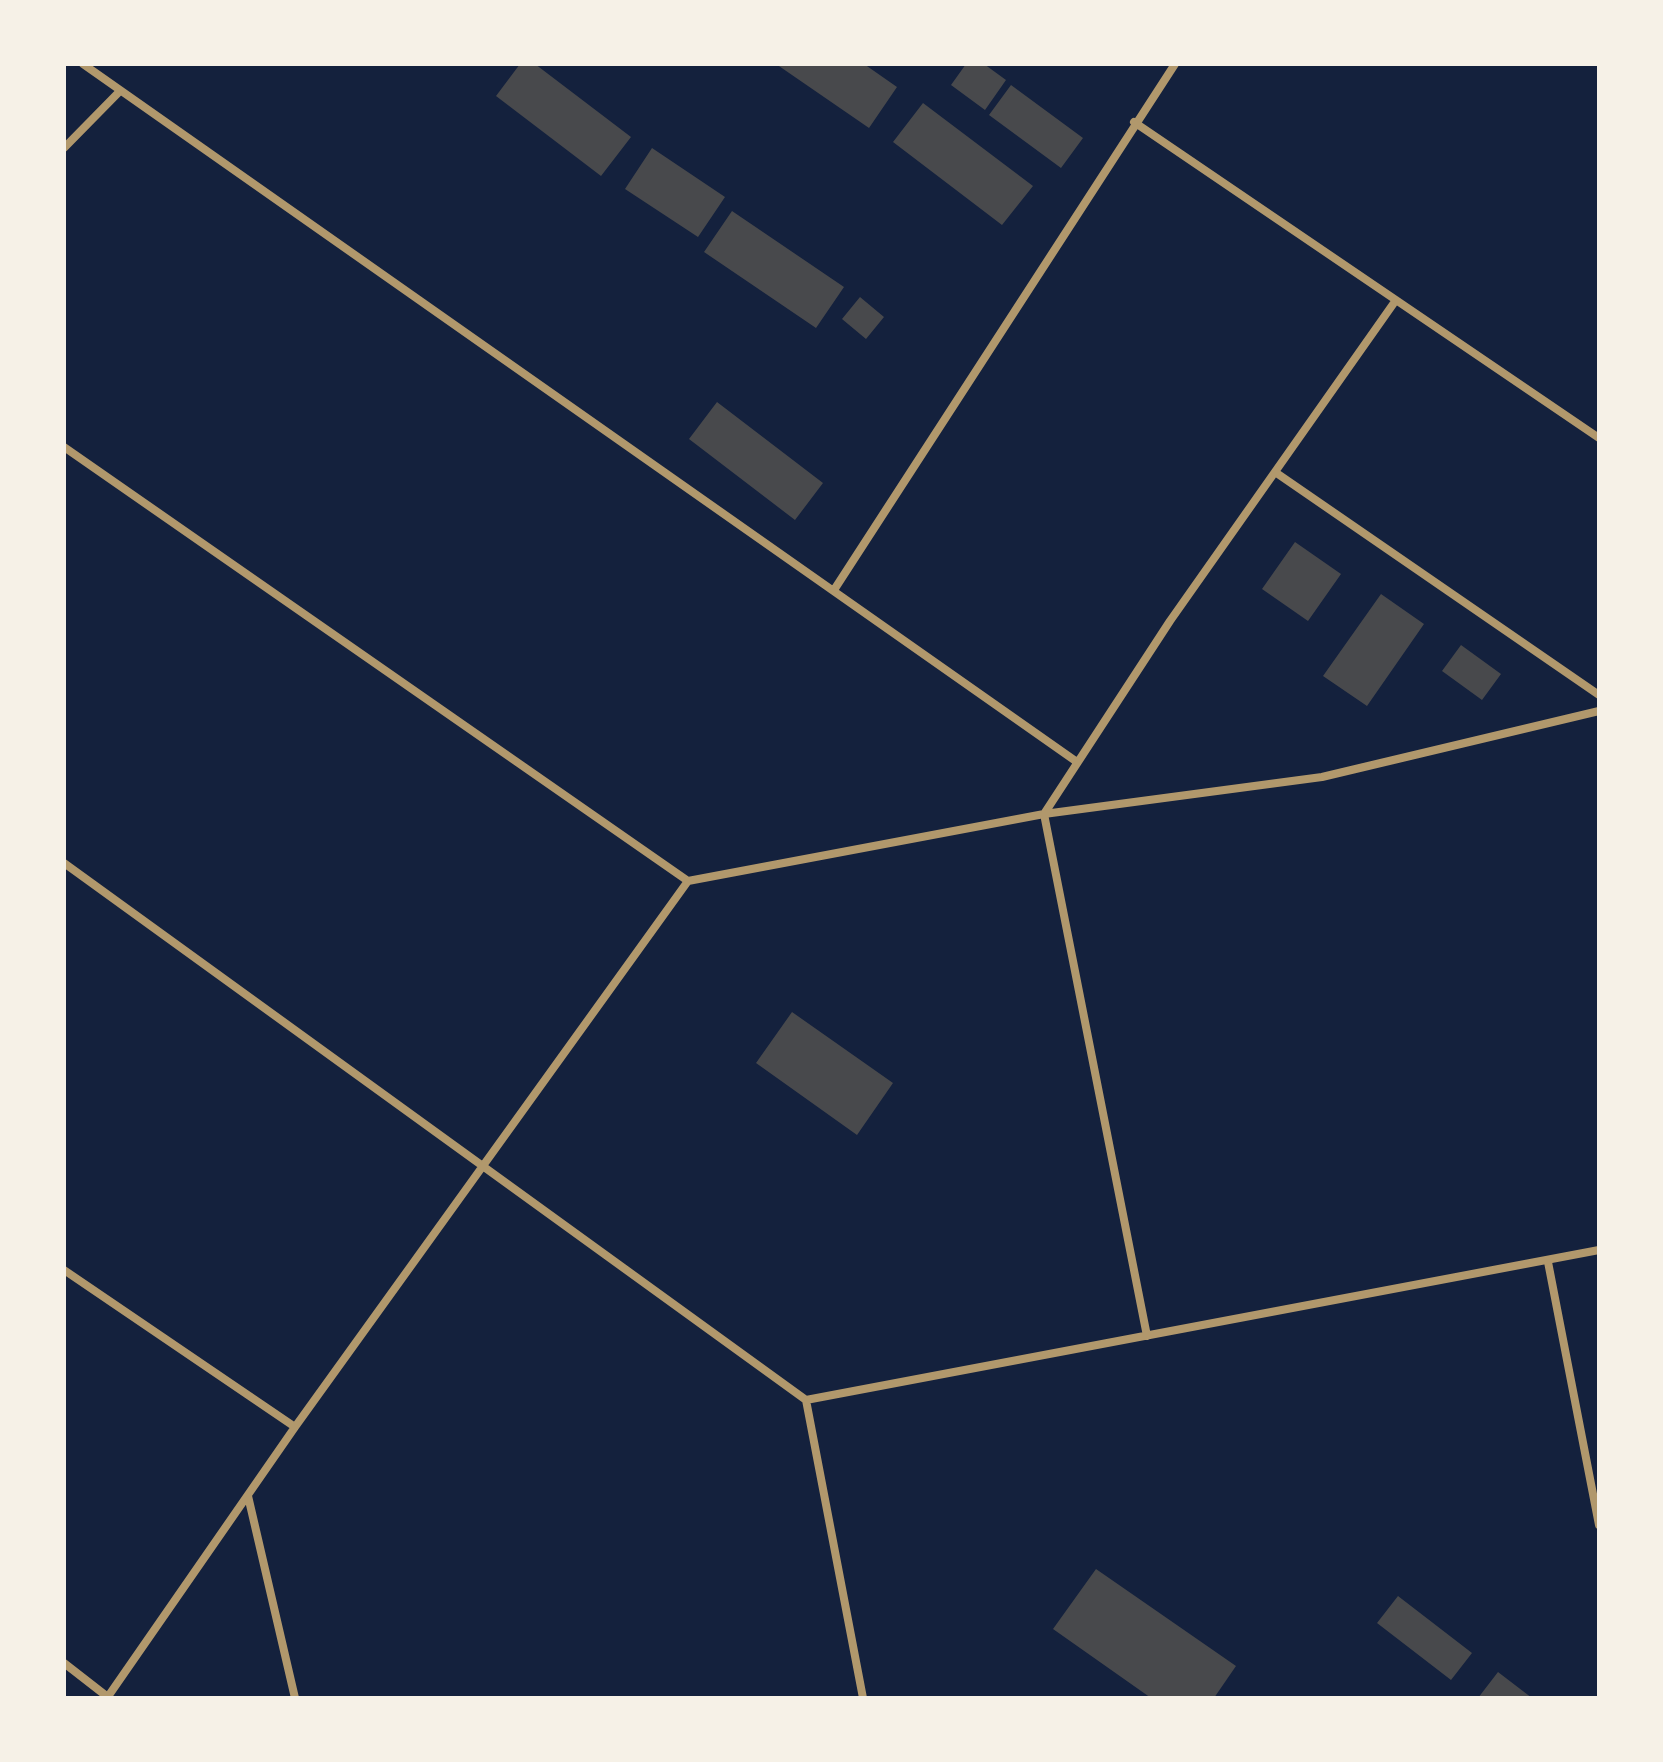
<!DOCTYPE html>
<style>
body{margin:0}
#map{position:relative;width:1663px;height:1762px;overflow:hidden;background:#14213d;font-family:Jost,sans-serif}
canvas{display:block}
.frame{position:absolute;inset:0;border:66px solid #f6f1e7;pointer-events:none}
</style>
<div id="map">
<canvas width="1663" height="1762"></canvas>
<div class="frame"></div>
</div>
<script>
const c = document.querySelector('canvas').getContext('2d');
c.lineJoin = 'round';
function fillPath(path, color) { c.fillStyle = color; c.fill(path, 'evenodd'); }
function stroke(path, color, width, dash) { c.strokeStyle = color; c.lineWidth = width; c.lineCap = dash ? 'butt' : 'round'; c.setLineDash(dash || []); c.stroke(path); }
const building = new Path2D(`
 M520,64h15l96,73 -30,39 -105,-80z
 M776,64h88l33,23 -28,41z
 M966,64h18l22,16 -21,30 -34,-25z
 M1011,85l72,53 -22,30 -72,-53z
 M923,103l110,83 -31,39 -109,-83z
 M652,148l73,49 -27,40 -73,-48z
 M732,211l112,76 -28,41 -112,-76z
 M860,297l24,20 -18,22 -24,-20z
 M717,402l106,81 -28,37 -106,-81z
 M1295,542l46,32 -33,47 -46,-32z
 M1381,594l43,30 -57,82 -44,-30z
 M1461,645l40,29 -19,26 -40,-29z
 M792,1012l101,71 -36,52 -101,-72z
 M1096,1569l140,97 -22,32h-63l-98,-69z
 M1398,1596l74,57 -21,27 -74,-57z
 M1498,1672l34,26h-54z`);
const minor = new Path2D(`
 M83,64l994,698
 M1134,122l465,316
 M64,148l56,-57
 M64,447l624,434
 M1275,472l324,223
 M834,590l341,-526
 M64,863l742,537 57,298
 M1548,1262l51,263
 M64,1270l231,157
 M1147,1336l-103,-522 126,-193 226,-321
 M806,1400l793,-150
 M248,1496l47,202
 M64,1663l45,35
 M107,1698l188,-271 393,-546 356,-67 278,-37 277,-66`);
fillPath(building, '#48494c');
stroke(minor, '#b1986c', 8);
</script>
